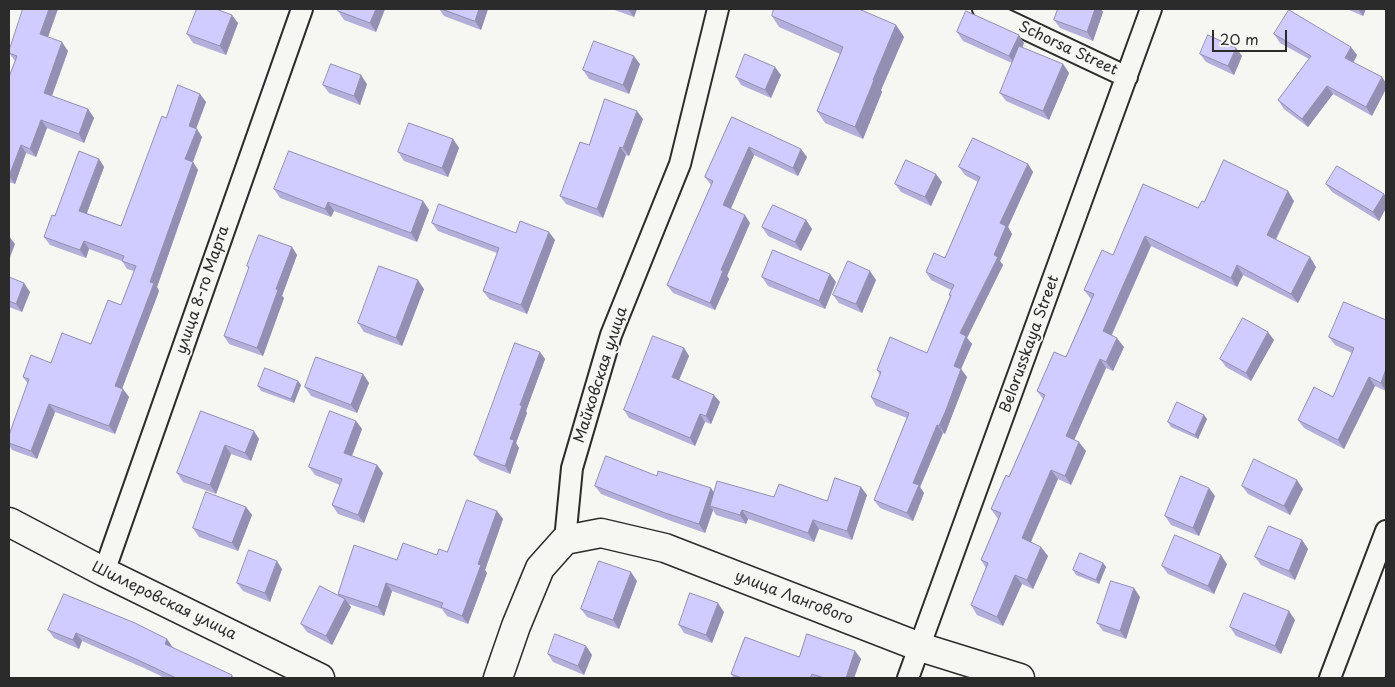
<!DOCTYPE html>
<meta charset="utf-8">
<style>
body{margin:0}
#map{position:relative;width:1395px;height:687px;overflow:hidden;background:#f6f6f2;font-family:"Playpen Sans",sans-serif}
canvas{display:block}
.frame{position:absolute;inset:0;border:10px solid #2b2b2b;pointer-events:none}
.scale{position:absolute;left:1212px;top:30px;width:75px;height:22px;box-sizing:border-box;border:2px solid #2b2b2b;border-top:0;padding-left:6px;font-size:15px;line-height:18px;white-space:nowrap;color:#2b2b2b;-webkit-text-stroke:4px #f6f6f2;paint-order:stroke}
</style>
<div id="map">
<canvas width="1395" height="687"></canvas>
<div class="frame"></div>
<div class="scale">20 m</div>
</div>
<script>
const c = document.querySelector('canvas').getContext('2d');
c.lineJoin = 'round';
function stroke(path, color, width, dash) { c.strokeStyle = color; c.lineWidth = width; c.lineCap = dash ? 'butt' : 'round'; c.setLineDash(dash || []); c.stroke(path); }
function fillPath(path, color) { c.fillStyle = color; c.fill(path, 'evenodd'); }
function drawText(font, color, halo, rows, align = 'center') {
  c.font = font + ' "Playpen Sans",sans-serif'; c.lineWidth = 4; c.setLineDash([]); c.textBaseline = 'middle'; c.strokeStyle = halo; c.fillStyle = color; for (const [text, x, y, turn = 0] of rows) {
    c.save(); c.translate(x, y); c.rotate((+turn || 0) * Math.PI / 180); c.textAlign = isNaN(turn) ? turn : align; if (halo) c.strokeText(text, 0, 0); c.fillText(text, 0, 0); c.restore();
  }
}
const street = new Path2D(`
 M983,9l144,68
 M565,540l7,-72 39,-133 69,-171 38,-155
 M104,572l198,-563
 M908,678l243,-669
 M1330,678l56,-147`);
const secondary = new Path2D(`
 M9,522l95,50 216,106
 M498,678l18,-52 24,-58 25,-28 36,-7 64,15 255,99 100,31`);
const wall = new Path2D(`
 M58,9l-10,28 20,14 -16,45 36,13 6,9 -10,25 -37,-15 -11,29 -10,-4 -11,31 -6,-2v-105l6,-16 -6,-8z
 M339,9h46l-9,23 -32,-12 -6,-9z
 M439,9h49l-7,21 -37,-14z
 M612,9h25l-3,8z
 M1058,9h43l2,3 -10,29 -33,-13 -6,-8z
 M1347,9h19l-3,7z
 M772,16l124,9 8,12 -23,53 1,2 -19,47 -38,-16 -8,-12 23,-57 -61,-27z
 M238,23l-12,32 -33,-12 -6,-9z
 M957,32l67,11 -2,5 41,16 6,9 -20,47 -43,-19 -6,-8 12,-30 -49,-22z
 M1274,34l83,21 -3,7 18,54 -39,-22 -25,33 -24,-18 -6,-9 31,-41 -29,-16z
 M1236,48l6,8 -8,19 -28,-13 -6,-8z
 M640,64l-11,30 -40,-15 -6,-9z
 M781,75l-10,23 -30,-13 -5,-8z
 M367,84l-7,21 -31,-12 -6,-8z
 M200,94l6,8 -10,27 6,8 -9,25 5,8 -41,117 2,4 -37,98 7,8 -14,37 -60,-22 -18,47 -25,-9 -3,-5v-2l19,-59 -5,-7 68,-33 30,-39 13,-34 -7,-2 -5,-8 -33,-12 -3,9 -36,-13 -6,-8 11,-21 44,-57 5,8 -17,46 34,13 45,-108z
 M732,117l75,40 -9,19 -44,-21 -23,53 19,15 -23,53 2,3 -14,31 -42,-17 -6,-8 44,-100 -6,-8z
 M643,119l-14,37 -3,-1 -23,63 -37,-14 -6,-8 29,-51z
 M453,139l6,9 -11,29 -44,-16 -6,-9z
 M1028,164l5,8 -25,55 4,7 -12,27 3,4 -36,73 5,6 -11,25 6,8 -16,41 -6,16 -2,-1 -23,54 4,6 -11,28 -33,-13 -6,-8 33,-82 -31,-12 -5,-9 9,-22 -3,-5 50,-17 23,-57 -1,-1 2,-5 -20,-10 -5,-8 19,-14 33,-76 -13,-7 -6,-8z
 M942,182l-11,24 -30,-14 -6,-8z
 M1326,184l58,10 2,4v10l-7,13 -47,-29z
 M274,189l149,12 6,9 -12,32 -83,-31 -3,6 -51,-19z
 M1294,201l-18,39 40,27 -18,36 -55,-28 -6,12 -86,-41 -39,89 12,12 -11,24 -7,-3 -32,72 12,11 -15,34 -13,-6 -27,63 17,14 -15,33 -11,-5 -19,42 -26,-11 -6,-10 15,-37 -5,-8 17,-41 -7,-10 18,-32 34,-78 -6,-8 29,-34 25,-58 -7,-9 29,-35 85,-47 6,-6z
 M806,220l6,9 -11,22 -33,-15 -6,-9z
 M432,223l84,10 39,7 -28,74 -38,-15 -6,-8 14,-38 -59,-22z
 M292,247l5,8 -15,41 2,2 -21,58 -34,-12 -5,-8 25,-68 -2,-2z
 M9,277l21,15 -8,20 -13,-5z
 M762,277l74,5 -11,27 -57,-23z
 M876,280l-14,33 -23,-10 -6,-8z
 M424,289l-22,57 -38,-14 -6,-9z
 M1386,320v71l-11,-5 -31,63 -40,-21 -6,-8 35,-23 19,-44 -17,-8 -6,-8z
 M1274,340l-23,41 -25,-14 -6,-8z
 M684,348l5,8 -10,24 41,22 -9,22 -6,-2 -10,24 -66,-28 -5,-8z
 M540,352l5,7 -19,52 1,2 -11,30 3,5 -9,26 -30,-12 -6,-7z
 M363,374l6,9 -12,30 -46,-17 -6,-9z
 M298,381l3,4 -7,18 -33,-12 -3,-5z
 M201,411l58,28 -8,22 -20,-7 -15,40 -33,-12 -6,-9z
 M1204,415l3,4 -9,20 -27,-12 -3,-5z
 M356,421l6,8 -10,27 25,9 6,8 -19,50 -26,-9 -6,-9 8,-20 -25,-10 -6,-8z
 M657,476l57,16 113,9 40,-6 -15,45 -33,-11 -5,13 -66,-23 -2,5 -30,-9 -3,-5 -8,23 -34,-12 -70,-27 -6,-8z
 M1242,486l61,3 -13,26 -42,-21z
 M1215,496l-16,40 -28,-11 -6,-9z
 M246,507l6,8 -14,36 -39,-14 -6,-9z
 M497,511l6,8 -18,51 2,3 -19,51 -21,-8 -5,-7 -50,-18 -8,25 -35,-12 2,3 -19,38 -25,-13 -6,-8 38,-28 -1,-2 59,-34 40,-5 10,-3z
 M1302,540l6,9 -13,31 -34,-15 -6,-8z
 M1103,563l3,4 -7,17 -23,-9 -3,-5z
 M1227,564l-13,30 -46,-20 -6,-8z
 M282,569l-12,33 -27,-11 -6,-8z
 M637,581l-18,48 -32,-12 -6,-8z
 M1140,597l-14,42 -23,-8 -6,-8z
 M724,612l-12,31 -28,-10 -5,-8z
 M1295,620l-14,34 -45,-18 -6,-9z
 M48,630l119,9 6,9 59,27 2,3h-69l-21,-10 -62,-27 -3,8 -25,-11z
 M586,646l6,9 -8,20 -31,-13 -5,-8z
 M855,651l6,8 -7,19h-120l-3,-4 68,-17z`);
const shadedWall = new Path2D(`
 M49,9h9l-12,33 -6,-8z
 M376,9h9l-9,23 -6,-9z
 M479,9h9l-7,21 -6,-9z
 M628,9h9l-3,8z
 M1095,9h6l2,3 -10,29 -6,-9z
 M1358,9h8l-3,7z
 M232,15l6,8 -12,32 -6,-9z
 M896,25l8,12 -23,53 1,2 -19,47 -8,-12 18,-47z
 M1019,35l5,8 -9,21 -6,-8z
 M62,42l6,9 -18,50 -6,-8z
 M1351,47l6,8 -6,11 -6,-8z
 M1236,48l6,8 -8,19 -6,-9z
 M634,56l6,8 -11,30 -6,-9z
 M1063,64l6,9 -20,47 -6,-9z
 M775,67l6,8 -10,23 -6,-8z
 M361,75l6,9 -7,21 -6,-9z
 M1382,77l4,6v6l-14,27 -6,-9z
 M1327,86l6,8 -25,33 -6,-8z
 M200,94l6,8 -12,32 -5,-8z
 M88,109l6,9 -10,25 -5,-9z
 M637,111l6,8 -14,37 -6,-8z
 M41,120l6,8 -11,29 -6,-8z
 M197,129l5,8 -11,30 -6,-8z
 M453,139l6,9 -11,29 -6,-9z
 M21,145l5,8 -11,31 -6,-8z
 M620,147l6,8 -23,63 -6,-9z
 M749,147l5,8 -25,58 -6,-8z
 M801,149l6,8 -9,19 -5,-8z
 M99,159l5,8 -19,51 -6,-7z
 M193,162l5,8 -41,117 2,4 -39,103 -5,-8 35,-104z
 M1028,164l5,8 -25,55 4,7 -12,27 3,4 -36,73 5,6 -11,25 6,8 -22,57 -6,-8 15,-60 6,-33 34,-78 6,-32z
 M936,174l6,8 -11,24 -6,-9z
 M1288,191l6,10 -21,43 -6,-9z
 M1384,194l2,4v10l-7,13 -6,-9z
 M423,201l6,9 -12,32 -6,-9z
 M328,202l6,9 -3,6 -6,-8z
 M745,215l5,8 -23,53 2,3 -14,31 -5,-7 11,-33z
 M806,220l6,9 -11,22 -6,-9z
 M549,232l6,8 -28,74 -6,-9z
 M9,236l6,8 -6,16z
 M1145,236l6,10 -42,94 -6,-9z
 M84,241l5,8 -3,9 -6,-8z
 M292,247l5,8 -15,41 2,2 -21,58 -6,-8 19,-59z
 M1310,257l6,10 -18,36 -7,-9z
 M1237,265l6,10 -6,12 -6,-9z
 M870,271l6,9 -14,33 -6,-9z
 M830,274l6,8 -11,27 -6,-8z
 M418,280l6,9 -22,57 -6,-8z
 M24,283l6,9 -8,20 -6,-8z
 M1268,332l6,8 -23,41 -5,-8z
 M1117,338l7,9 -11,24 -7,-9z
 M684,348l5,8 -12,29 -5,-8z
 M540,352l5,7 -19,52 1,2 -11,30 3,5 -9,26 -5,-8 5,-27 10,-34z
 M1100,359l6,9 -34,77 -6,-9z
 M1386,369v22l-5,-8z
 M363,374l6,9 -12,30 -6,-8z
 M1369,377l6,9 -31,63 -6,-9z
 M298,381l3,4 -7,18 -3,-4z
 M123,389l6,8 -14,37 -6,-8z
 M714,395l6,7 -9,22 -5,-8z
 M49,404l6,8 -18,47 -6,-8z
 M700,414l5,8 -10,24 -5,-8z
 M1204,415l3,4 -9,20 -3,-4z
 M356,421l6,8 -12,32 -6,-8z
 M937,425l6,8 -23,54 4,6 -11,28 -6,-8 6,-30z
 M254,431l5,8 -8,22 -6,-8z
 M1079,442l7,9 -15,34 -6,-9z
 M225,445l6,9 -15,40 -6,-9z
 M377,465l6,8 -19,50 -6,-8z
 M1051,470l7,9 -30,69 -6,-10z
 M1297,480l6,9 -13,26 -6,-9z
 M861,487l6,8 -15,45 -5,-9z
 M711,488l6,9 -7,9 3,4 -8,23 -6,-9z
 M1209,488l6,8 -16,40 -6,-8z
 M246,507l6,8 -14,36 -6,-8z
 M742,510l6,9 -2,5 -6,-9z
 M497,511l6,8 -18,51 2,3 -19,51 -6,-8 16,-52z
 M813,520l6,9 -5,13 -6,-9z
 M1302,540l6,9 -13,31 -6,-9z
 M1041,547l7,9 -15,33 -6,-9z
 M1221,555l6,9 -13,30 -6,-8z
 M277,561l5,8 -12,33 -5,-9z
 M1103,563l3,4 -7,17 -3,-4z
 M631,572l6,9 -18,48 -6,-9z
 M1015,575l7,9 -19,42 -6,-9z
 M386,583l6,8 -8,25 -6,-9z
 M1134,588l6,9 -14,42 -6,-8z
 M345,599l6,8 -19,38 -6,-9z
 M718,603l6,9 -12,31 -6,-8z
 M1289,611l6,9 -14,34 -6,-8z
 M76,633l6,8 -3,8 -6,-9z
 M167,639l6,9 -8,-4z
 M586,646l6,9 -8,20 -6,-9z
 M855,651l6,8 -7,19h-8z`);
const building = new Path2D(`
 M23,9h26l-9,25 22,8 -18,51 44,16 -9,25 -38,-14 -11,29 -9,-4 -12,31v-99l8,-21 -8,-3v-2z
 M197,9h19l16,6 -12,31 -33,-12z
 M339,9h37l-6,14 -32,-12z
 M442,9h37l-4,12z
 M774,9h85l37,16 -23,55h1l-19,47 -38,-16 26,-64 -71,-31z
 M1058,9h37l-8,23 -33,-12z
 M1289,10l62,37 -6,11 37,19 -16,30 -39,-21 -25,33 -24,-19 33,-44 -37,-22z
 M966,11l53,24 -10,21 -52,-24z
 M1208,35l28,13 -8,18 -28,-12z
 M594,41l40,15 -11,29 -40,-15z
 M1019,46l44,18 -20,47 -43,-18z
 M745,54l30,13 -10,23 -29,-13z
 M331,64l30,11 -7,21 -31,-11z
 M178,85l22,9 -11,32 8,3 -12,30 8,3 -43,120 4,1 -39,103 8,3 -14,37 -60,-22 -18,47 -22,-8v-8l20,-56 -6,-2 8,-22 20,8 11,-30 29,11 17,-44 13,5 15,-39 -14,-5 2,-5 -40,-15 -4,9 -36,-13 8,-22 3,1 24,-65 20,8 -20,52 42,15 41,-110 4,2z
 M605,99l32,12 -14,37 -3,-1 -23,62 -37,-13 20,-54 9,3z
 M732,117l69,32 -8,19 -44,-21 -26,58 22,10 -24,55 2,1 -13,32 -43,-18 46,-104 -8,-4z
 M409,123l44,16 -11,29 -44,-16z
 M973,138l55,26 -28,59 6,3 -12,29 4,2 -38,76 6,3 -12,30 7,3 -15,41 -7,16 -2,-1 -24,58 6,2 -12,28 -33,-13 35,-87 -38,-16 10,-25 -4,-2 13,-33 37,16 24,-58h-2l5,-10 -28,-13 8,-19 11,5 35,-81 -21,-10z
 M289,151l134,50 -12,32 -83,-31 -3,7 -51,-20z
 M906,160l30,14 -11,23 -30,-13z
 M1224,160l64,31 -21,44 43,22 -19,37 -54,-29 -6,13 -86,-42 -42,95 14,7 -11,24 -6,-3 -34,77 13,6 -14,34 -14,-6 -29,68 19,9 -14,33 -12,-5 -18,42 -26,-12 17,-42 -7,-3 20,-47 -10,-4 15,-34 3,2 36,-82 -8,-4 17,-39 12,5 28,-63 -10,-4 18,-40 11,5 30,-71 55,24 4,-7 2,1z
 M1337,166l47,28 -11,18 -47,-28z
 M439,204l77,29 4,-12 29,11 -28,73 -38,-14 16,-43 -67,-25z
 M773,205l33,15 -11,22 -33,-15z
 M259,235l33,12 -16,42 2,1 -21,58 -33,-12 25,-69 -2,-1z
 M773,250l57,24 -11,27 -57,-24z
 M848,261l22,10 -14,33 -23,-9z
 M379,266l39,14 -22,58 -38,-15z
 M9,277l15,6 -8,21 -7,-3z
 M1344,302l42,18v49l-5,14 -12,-6 -31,63 -40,-20 16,-33 19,10 21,-49 -25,-11z
 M1243,318l25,14 -22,41 -26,-14z
 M653,336l31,12 -12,29 42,18 -8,21 -6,-2 -10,24 -66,-28z
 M515,343l25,9 -20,53 2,1 -12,33 4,1 -9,26 -31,-11z
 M316,357l47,17 -12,31 -46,-18z
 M265,368l33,13 -7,18 -33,-13z
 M1177,402l27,13 -9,20 -27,-13z
 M201,411l53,20 -9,22 -20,-8 -15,40 -33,-12z
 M330,411l26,10 -12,32 33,12 -19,50 -26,-10 10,-26 -33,-12z
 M606,456l51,20 1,-5 53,17 -12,36 -34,-11 -70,-27z
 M1254,459l43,21 -13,26 -42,-20z
 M1181,476l28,12 -16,40 -28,-12z
 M835,478l26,9 -14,44 -34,-11 -5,13 -66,-23 -2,5 -30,-9 7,-25 57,16 5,-13 48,17z
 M206,492l40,15 -14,36 -39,-15z
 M467,500l30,11 -19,53 3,1 -19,51 -21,-9 2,-4 -57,-20 -8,24 -40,-13 16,-49 43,15 6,-17 34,12 2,-6 8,3z
 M1269,526l33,14 -13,31 -34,-14z
 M1175,535l46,20 -13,31 -46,-20z
 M249,550l28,11 -12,32 -28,-10z
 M1080,553l23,10 -7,17 -23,-10z
 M599,561l32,11 -18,48 -32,-11z
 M1111,581l23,7 -14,43 -23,-8z
 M320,586l25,13 -19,37 -25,-12z
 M690,593l28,10 -12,32 -27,-10z
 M1244,593l45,18 -14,35 -45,-19z
 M64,594l71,29 32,16 -2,5 67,31 -1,3h-55l-38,-18 -62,-27 -3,7 -25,-10z
 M555,634l31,12 -8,20 -30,-12z
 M807,634l48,17 -9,27h-22l-12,-4 -2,4h-68l-11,-4 14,-37 54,20z`);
const streetNames = [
 ["Schorsa Street",1068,49,25],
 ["улица 8-го Марта",203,290,-71],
 ["Belorusskaya Street",1030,344,-70],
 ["Майковская улица",601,375,-72],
 ["улица Лангового",794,598,21],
 ["Шиллеровская улица",164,601,26]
];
stroke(street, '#2b2b2b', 24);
stroke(secondary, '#2b2b2b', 31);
stroke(street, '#f6f6f2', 20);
stroke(secondary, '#f6f6f2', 28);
fillPath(wall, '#b3afdb');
fillPath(shadedWall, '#928fb2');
fillPath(building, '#d0ccff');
stroke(building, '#928fb2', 1);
drawText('15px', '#2b2b2b', '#f6f6f2', streetNames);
</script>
